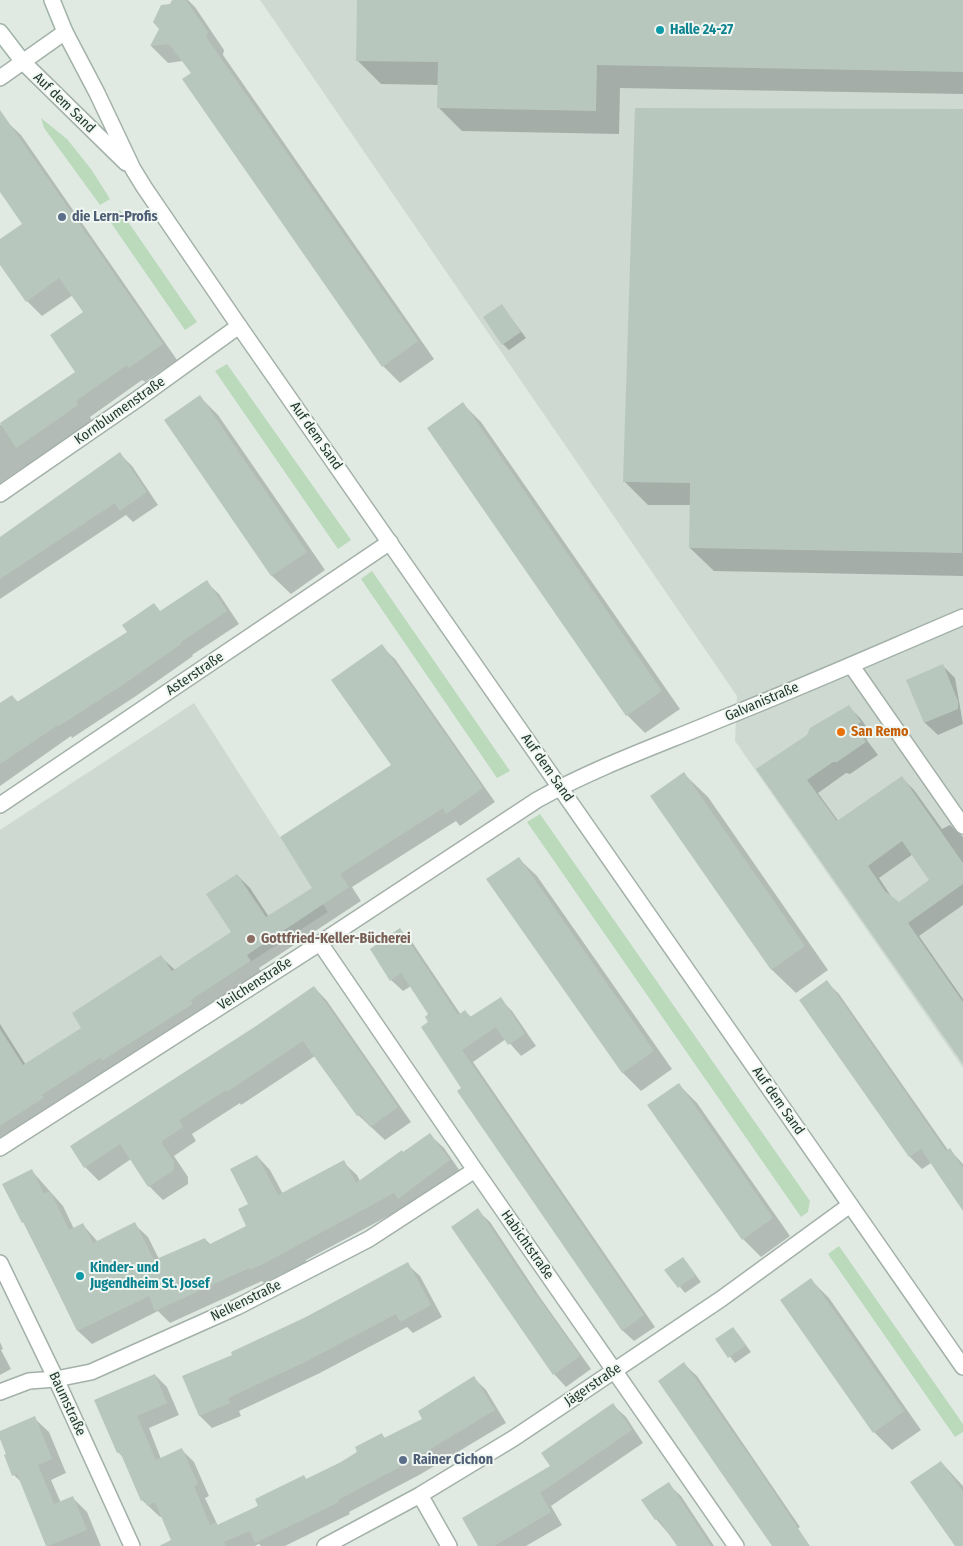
<!DOCTYPE html>
<meta charset="utf-8">
<style>
body{margin:0}
canvas{display:block;background:#e0eae3}
</style>
<canvas width="963" height="1546"></canvas>
<script>
const c = document.querySelector('canvas').getContext('2d');
c.lineJoin = 'round';
function fillPath(path, color) { c.fillStyle = color; c.fill(path, 'evenodd'); }
function stroke(path, color, width, dash) { c.strokeStyle = color; c.lineWidth = width; c.lineCap = dash ? 'butt' : 'round'; c.setLineDash(dash || []); c.stroke(path); }
function drawText(font, color, halo, rows, align = 'center') {
  c.font = font + ' "Fira Sans Condensed",sans-serif'; c.lineWidth = 4; c.setLineDash([]); c.textBaseline = 'middle'; c.strokeStyle = halo; c.fillStyle = color; for (const [text, x, y, turn = 0] of rows) {
    c.save(); c.translate(x, y); c.rotate((+turn || 0) * Math.PI / 180); c.textAlign = isNaN(turn) ? turn : align; if (halo) c.strokeText(text, 0, 0); c.fillText(text, 0, 0); c.restore();
  }
}
const built = new Path2D(`
 M260,0h703v1068l-228,-327 2,-45z
 M194,703l134,209 -137,88 2,4 -91,57 -2,-3 -58,37 2,3 -44,28v-296z`);
const green = new Path2D(`
 M41,118l26,21 24,30 19,30 -10,6 -56,-77z
 M120,210l77,112 -12,8 -78,-113z
 M227,364l124,176 -13,9 -123,-178z
 M372,571l138,200 -13,7 -136,-199z
 M540,814l270,387 -2,11 -7,5 -274,-395z
 M839,1246l124,178v8l-8,5 -127,-183z`);
const shadow = new Path2D(`
 M174,0h14l7,7 29,43 -1,5 211,304 -34,24 -17,-17 -191,-292 -9,-13 -15,2 -17,-17z
 M358,0h605v94l-343,-6 -1,46 -157,-3 -24,-24 1,-22 -58,-1 -24,-24z
 M637,109l326,2v465l-249,-5 -24,-23 1,-43h-43l-24,-24z
 M0,119l5,1 16,15 156,225 -32,22 -3,-2 -52,37 2,4 -92,62v-58l77,-53 8,-60 -12,-17 -31,21 -15,-15 -27,-38v-22l24,-17 -24,-33z
 M502,306l24,32 -17,12 -6,-6z
 M200,397l18,18 107,155 -34,24 -19,-18 -107,-156z
 M463,404l18,18 199,287 -35,24 -18,-18z
 M120,454l12,12 26,39 -25,17 -7,-7 -126,84v-60z
 M206,582l13,12 20,30 -47,31 1,1 -57,40 -64,42 -1,-2 -71,50v-81l12,-9 7,7 110,-70 25,-28 7,7z
 M381,646l14,13 100,143 -35,24 -4,-5 -104,66 9,14 -102,67 4,7 -263,173v-124l26,41 57,-36 78,-72 14,13 58,-38 4,-57 13,13 19,29 44,-29 80,-122z
 M943,666l12,12 8,46 -25,11 -13,-12 -17,-43z
 M848,706l13,13 11,16 -6,4 12,16 -28,19 -4,-1 -28,20 21,29 63,-44 12,12 28,39 8,-4 13,12v68l-44,31 44,63v64l-206,-294 51,-33zM913,854l18,26 -32,23 -6,-4 -14,-21z
 M684,774l24,23 120,173 -32,23 -24,-23 -120,-174z
 M518,858l19,18 135,193 -31,22 -18,-18 -135,-193z
 M400,930l12,12 49,73 4,-4 7,7 28,-19 12,12 24,35 -15,10 -15,-17 -33,23 182,265 -21,14 -12,-11 -159,-242 -33,-65v-8l-19,-29 -8,5 -12,-11z
 M827,982l12,12 109,156h2l13,14v46l-32,-47 -9,6 -12,-12 -109,-157z
 M314,987l13,14 84,121 -26,18 -27,-25 -43,-59 -74,49 -1,-2 -48,31 4,7 -22,15 14,21v7l-25,16 -14,-14 -18,-27 -32,22 -14,-14 172,-140z
 M679,1085l18,18 93,133 -29,21 -18,-18z
 M430,1135l14,13 18,26 -55,32 -101,54v2l-42,21 -2,-2 -92,42 -12,-12 -66,33 -14,-13 -74,-147 27,-14 32,36 11,23 9,-4 15,17 36,-18 14,13 11,22 46,-20 6,6 37,-18 9,-71 13,14 13,24 60,-32 14,13 3,6z
 M477,1210l13,12 49,74 52,73 -25,18 -12,-13 -102,-147z
 M683,1258l18,24 -16,11 -19,-23z
 M407,1264l13,12 22,41 -29,16 -6,-6 -89,47 -79,37 2,5 -29,12 -12,-12 -17,-39 51,-22z
 M811,1280l18,18 92,132 -29,20 -18,-18z
 M738,1334l13,18 -16,11 -18,-23z
 M0,1342l3,7 -2,1 10,19 -11,6z
 M684,1364l13,12 103,151 -24,16z
 M155,1375l12,12 12,28 -30,13 12,31 21,-9 12,12 15,34 -4,2 13,28 123,-62 40,-30 5,5 38,-20 50,-41 12,12 20,33 -85,51 -72,38 1,2 -65,32h-24l-2,-2 -4,2h-80l-13,-30 -2,1 -18,-17 -17,-41 -7,-7z
 M613,1405l13,12 17,26 -92,63 11,19 -36,21h-46l71,-80z
 M34,1418l15,14 17,41 -15,7 10,23 12,-5 14,14 14,34h-54l-25,-63 -8,-8 -14,-38v-5z
 M941,1462l22,24v60h-7z
 M668,1484l13,12 33,50h-35l-23,-27z`);
const building = new Path2D(`
 M172,0h14l22,32 -2,5 212,304 -36,26 -200,-288 9,-6 -22,-29 -19,2 9,-17 -6,-7 8,-17 9,-1z
 M357,0h606v72l-366,-7 -1,46 -159,-3 1,-46 -82,-1z
 M635,108l328,1 -1,444 -273,-5 1,-65 -67,-1z
 M0,110l163,234 -34,24 -2,-3 -51,36 2,4 -62,43 -16,-25 75,-51 -25,-37 33,-23 -24,-34 -33,24 -26,-37v-26l22,-15 -22,-32z
 M502,304l19,28 -19,13 -19,-28z
 M200,395l107,157 -36,24 -107,-156z
 M463,402l199,289 -36,25 -199,-288z
 M120,452l27,40 -27,19 -5,-8 -115,76v-42z
 M207,580l20,31 -46,31v2l-57,40 -65,42 -1,-1 -58,39v-61l12,-8 5,7 110,-70 -5,-7 32,-22 6,8z
 M382,644l101,144 -37,26 -3,-6 -103,66 9,13 -102,68 4,6 -60,39 2,4 -91,57 -2,-3 -58,37 2,3 -44,28v-97l23,36 58,-37 -9,-15 89,-58 11,16 59,-39 -25,-38 31,-20 29,43 46,-29 -32,-51 111,-72 -60,-85z
 M943,664l15,37v8l-34,14 -18,-43z
 M849,705l12,17 -6,4 11,16 -29,20h-4l-26,18 30,41 65,-45 61,87v21l-55,39 55,79v62l-207,-295 51,-34 3,-7zM902,841l27,39 -30,22 -14,-11 -17,-25z
 M684,772l121,174 -34,24 -121,-174z
 M519,857l135,194 -32,22 -136,-194z
 M400,928l58,87 7,-5 5,7 31,-20 24,37 -17,11 -12,-18 -34,23 182,265 -22,16 -165,-240 4,-3 -40,-61 7,-5 -3,-5 3,-3 -27,-41 -11,8 -20,-32z
 M827,980l119,171 4,-3 13,20v43l-42,-62 -12,8 -110,-157z
 M314,986l84,121 -28,20 -10,-13 -3,2 -54,-75 -76,51 -1,-2 -47,30 4,7 -22,15 13,20v8l-26,17 -28,-43 -36,24 -14,-22 186,-120z
 M679,1083l94,135 -31,22 -95,-135z
 M430,1133l20,27 -52,39 -4,-6 -129,70 -15,7 -1,-2 -94,43 -6,-15 -72,35 -53,-109 -2,1 -20,-39 30,-15 12,25 6,-3 19,39 14,-7 10,20 42,-21 19,38 51,-22 3,7 38,-19 -8,-17 10,-5 -18,-35 27,-14 21,40 66,-35 12,23 46,-33 1,2z
 M478,1208l49,74 53,74 -27,19 -102,-148z
 M683,1257l13,18 -18,13 -14,-18z
 M408,1262l23,43 -31,17 -4,-8 -91,48 -77,36 2,5 -31,13 -17,-40 50,-21 -1,-3 75,-35z
 M811,1278l93,133 -31,22 -93,-133z
 M733,1327l13,18 -18,13 -13,-19z
 M684,1362l75,108 51,76h-38l-52,-75 -62,-90z
 M155,1374l12,29 -30,13 19,44 26,-12 16,36 -4,2 16,39 6,-3 1,3 41,-19 -3,-7 49,-24 2,4 35,-17 16,-10 -2,-5 27,-14 2,5 38,-19 -4,-8 56,-35 21,34 -86,52 -71,38 1,2 -84,41 -5,-12 -26,11 2,4h-67l12,-6 -16,-38 -8,4 -3,-7 -3,2 -21,-49 -3,1 -23,-53z
 M613,1403l19,27 -92,63 11,19 -57,34h-16l-16,-28 88,-52 -9,-13z
 M35,1416l17,43 -14,6 16,39 19,-8 14,34 -39,16h-2l-29,-72 -5,2 -8,-21 2,-1 -6,-15v-8z
 M941,1461l22,31v54h-8l-45,-64z
 M669,1482l13,20 29,44h-34l-19,-28 -3,2 -14,-20z`);
const minor = new Path2D(`
 M0,78l65,-46
 M0,494l139,-96 100,-72
 M851,665l112,161
 M0,805l390,-263
 M320,943l155,227 261,376
 M0,1148l320,-205 217,-143c59,-33 122,-55 184,-81 81,-32 162,-68 242,-102
 M0,1263l56,116 76,167
 M0,1392l29,-11 27,-2 35,-7 146,-65 132,-68 106,-69
 M420,1495l29,51
 M325,1546l95,-51 94,-57 207,-139 129,-94`);
const tertiary = new Path2D(`
 M65,32l32,61 36,76 11,18 95,139 724,1041
 M23,62l103,101`);
const secondary = new Path2D(`
 M52,0l13,32
 M0,32l23,30`);
const markers = [
 [660,30,5,"#0f9aa8"],
 [62,217,5,"#5c6f8a"],
 [841,732,5,"#e8710a"],
 [251,939,5,"#8d6e63"],
 [80,1276,5,"#0f9aa8"],
 [403,1460,5,"#5c6f8a"]
];
const cultureNames = [
 ["Halle 24-27",670,30],
 ["Kinder- und",90,1268],
 ["Jugendheim St. Josef",90,1284]
];
const streetNames = [
 ["Auf dem Sand",64,103,44],
 ["Kornblumenstraße",120,411,-35],
 ["Auf dem Sand",316,436,55],
 ["Asterstraße",195,674,-34],
 ["Galvanistraße",762,702,-23],
 ["Auf dem Sand",547,768,55],
 ["Veilchenstraße",255,984,-33],
 ["Auf dem Sand",778,1101,55],
 ["Habichtstraße",527,1245,55],
 ["Nelkenstraße",246,1301,-26],
 ["Jägerstraße",593,1385,-34],
 ["Baumstraße",67,1404,65]
];
const serviceNames = [
 ["die Lern-Profis",72,217],
 ["Rainer Cichon",413,1460]
];
const foodNames = [
 ["San Remo",851,732]
];
const educationNames = [
 ["Gottfried-Keller-Bücherei",261,939]
];
fillPath(built, '#ced9d2');
fillPath(green, '#badabb');
fillPath(shadow, '#0003');
fillPath(building, '#b8c7be');
stroke(minor, '#a3b1a9', 18);
stroke(tertiary, '#a3b1a9', 18);
stroke(secondary, '#a0b5a8', 18);
stroke(minor, '#fff', 15);
stroke(tertiary, '#fff', 15);
stroke(secondary, '#fff', 15);
for (const [x, y, r, color] of markers) { const dot = new Path2D(); dot.arc(x, y, r, 0, 2 * Math.PI); c.fillStyle = color; c.fill(dot); stroke(dot, '#f0f7f2', 2); }
drawText('bold 14px', '#0d838f', '#f0f7f2', cultureNames, 'left');
drawText('14px', '#22392d', '#f0f7f2', streetNames);
drawText('bold 14px', '#4e5e75', '#f0f7f2', serviceNames, 'left');
drawText('bold 14px', '#c56008', '#f0f7f2', foodNames, 'left');
drawText('bold 14px', '#785e54', '#f0f7f2', educationNames, 'left');
</script>
